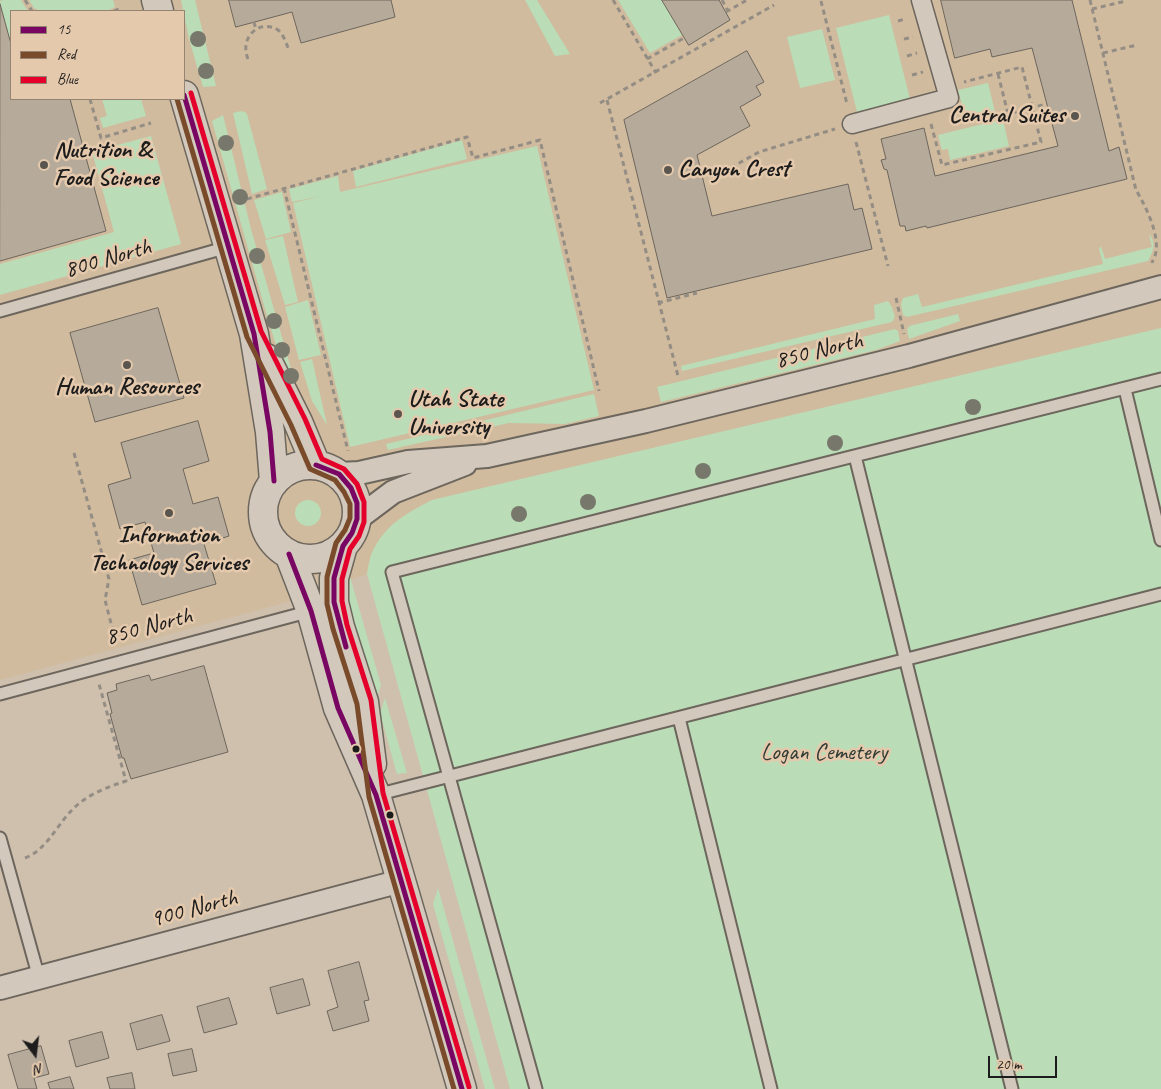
<!DOCTYPE html>
<style>
body{margin:0}
#map{position:relative;width:1161px;height:1089px;overflow:hidden;background:#cfc0ad;font-family:Caveat,sans-serif}
canvas{display:block}
.legend{position:absolute;left:10px;top:10px;width:175px;height:90px;box-sizing:border-box;background:#e5c9ac;border:1px solid #958472;margin:0;padding:6px 9px;list-style:none;font-size:15px;color:#1c1c1c}
.legend li{display:flex;align-items:center;gap:10px;height:25px}
.legend b{width:25px;border:1px solid #958472}
.north{position:absolute;left:10px;top:1029px;width:50px;height:50px;-webkit-text-stroke:4px #e5c9ac;paint-order:stroke;rotate:165deg;font-size:14px;font-weight:700;line-height:20px;text-align:center;color:#1c1c1c}
.north::after{content:'';display:block;margin:auto;width:18px;height:22px;background:#1c1c1c;clip-path:polygon(50% 0,100% 100%,50% 72%,0 100%)}
.scale{position:absolute;left:988px;top:1056px;width:69px;height:22px;box-sizing:border-box;border:2px solid #1c1c1c;border-top:0;padding-left:6px;font-size:15px;line-height:18px;white-space:nowrap;color:#1c1c1c;-webkit-text-stroke:4px #e5c9ac;paint-order:stroke}
</style>
<div id="map">
<canvas width="1161" height="1089"></canvas>
<ul class="legend">
<li><b style="height:6px;background:#780662"></b>15</li>
<li><b style="height:6px;background:#7a4b2a"></b>Red</li>
<li><b style="height:6px;background:#e4002b"></b>Blue</li>
</ul>
<div class="north">N</div>
<div class="scale">20 m</div>
</div>
<script>
const c = document.querySelector('canvas').getContext('2d');
c.lineJoin = 'round';
function fillPath(path, color) { c.fillStyle = color; c.fill(path, 'evenodd'); }
function stroke(path, color, width, dash) { c.strokeStyle = color; c.lineWidth = width; c.lineCap = dash ? 'butt' : 'round'; c.setLineDash(dash || []); c.stroke(path); }
function drawText(font, color, halo, rows, align = 'center') {
  c.font = font + ' Caveat,sans-serif'; c.lineWidth = 5; c.setLineDash([]); c.textBaseline = 'middle'; c.strokeStyle = halo; c.fillStyle = color; for (const [text, x, y, turn = 0] of rows) {
    c.save(); c.translate(x, y); c.rotate((+turn || 0) * Math.PI / 180); c.textAlign = isNaN(turn) ? turn : align; if (halo) c.strokeText(text, 0, 0); c.fillText(text, 0, 0); c.restore();
  }
}
const built = new Path2D(`
 M0,0h1161v328l-729,172 -60,55 -5,19 -68,25 -299,81zM11,11h173v88h-173z`);
const green = new Path2D(`
 M3,0h18l7,11h-17v33l-11,-40v-3z
 M29,0h84l2,7 -8,4h-67l-6,-3z
 M181,0h14l21,86 -13,1 -14,-48z
 M525,0h12l33,54 -15,2z
 M618,0h44l20,35 -32,18z
 M889,15l21,84 -53,13 -21,-84z
 M822,29l13,51 -35,8 -13,-51z
 M988,83l8,33 -29,7 -9,-33z
 M102,99h39l5,17 -43,12 -3,-10 7,-2z
 M241,111l4,1 2,2 20,75 -15,5 -19,-81z
 M223,115l28,114 49,171 -19,-39 -12,-38 -57,-202z
 M1003,119l6,27 -59,14 -2,-11 -6,1 -4,-15z
 M151,136l30,108 -181,51v-31l114,-32 -22,-80z
 M462,140l5,19 -111,28 -3,-16z
 M537,146l57,244 -244,57 -57,-244 28,-7 -29,6 -3,-13 49,-13 2,16z
 M282,192l9,40 -25,7 -12,-39z
 M1149,234c8,9 4,18 -1,27l-241,56 -4,-2 -2,-11 2,-6 15,-4 4,13 181,-43 -4,-15 2,-3 4,13 47,-12z
 M283,236l15,66 -13,3 -20,-65z
 M308,300l13,55 -22,5 -14,-53z
 M888,301l4,6 3,10 -3,5 -210,49 -1,-5 194,-47 -1,-14z
 M958,314l2,7 -51,18 -2,-9 2,-4z
 M1161,328v761h-651l-143,-515c1,-6 2,-13 4,-19 12,-29 35,-42 61,-55z
 M895,329l3,2 2,10 -24,9 -215,52 -4,-15z
 M312,359l15,66 -15,-24 -12,-39z
 M594,394l5,22 -34,8 -56,-1 -121,27 -2,-6z
 M295 513a13 13 0 1 1 26 0a13 13 0 1 1-26 0Z
 M349,573l32,112 -5,16c-15,-41 -34,-83 -27,-128z
 M385,698l22,75 -10,1 -17,-61z
 M438,888l57,201h-10l-52,-185z`);
const building = new Path2D(`
 M229,0h162l4,17 -94,26 -9,-31 -56,15z
 M662,0h57l11,20 -41,25z
 M941,0h131l37,151 10,-4 8,32 -200,49 -1,-2 -20,5 -1,-5h-5l-13,-56 -3,-1 -3,-9 5,-1 -5,-20 43,-11 11,48 123,-30 -26,-98 -40,9 -2,-8 -35,9z
 M0,4l11,40v55h59l36,132 -106,30z
 M747,51l17,31 -8,4 5,9 -21,12 10,19 -53,29 15,61 136,-32 6,26 8,-2 10,41 -205,49 -43,-178z
 M158,308l26,90 -89,24 -25,-89z
 M198,421l11,40 -26,8 10,35 25,-7 11,39 -25,8 12,40 -74,21 -13,-45 25,-7 -9,-31 -25,7 -12,-44 23,-7 -10,-35z
 M204,666l24,86 -97,27 -7,-21h-2l-12,-44 2,-1 -5,-20 10,-3 -1,-6 33,-9 2,5z
 M359,962l10,38 -5,1 5,20 -36,10 -6,-20 11,-4 -10,-36z
 M303,979l7,26 -33,9 -7,-26z
 M229,998l8,26 -33,9 -7,-26z
 M162,1015l8,26 -33,9 -7,-26z
 M102,1032l7,26 -33,9 -7,-26z
 M41,1046l8,28 -15,4 3,11h-19l-10,-34z
 M192,1049l5,22 -24,5 -5,-22z
 M132,1073l3,16h-25l-3,-11z
 M70,1077l4,12h-24l-2,-6z`);
const path = new Path2D(`
 M25,0l7,11
 M613,0l43,73
 M722,0l6,11
 M1090,0l46,190c9,15 23,43 20,61 0,4 -3,8 -4,12
 M821,1l26,103
 M1092,9l34,-8
 M114,11l5,-2
 M726,12l21,-12
 M898,21l7,-2
 M254,22l2,8
 M904,39l9,-2
 M1103,53l34,-8
 M907,56l10,-3
 M248,59c-9,-21 11,-41 30,-29 5,4 8,12 10,18
 M647,59l37,-21
 M998,74l10,40 38,-10
 M912,75l11,-3
 M90,99l11,39 50,-15
 M607,100l71,276
 M600,103l174,-98
 M931,124l11,41 99,-23 -19,-75 -58,15
 M856,142l32,124
 M723,172l36,-20 76,-23
 M284,188l64,263
 M247,199l220,-62 6,21 67,-18 59,251
 M896,298l8,36
 M658,303l39,-10
 M74,453l35,126 -4,21 8,31
 M25,858c22,-8 32,-34 49,-50 14,-14 34,-21 52,-27l-27,-97`);
const service = new Path2D(`
 M0,311l228,-64
 M1125,389l36,151
 M855,456l157,633
 M0,694l311,-83
 M679,718l92,371
 M376,795l785,-201
 M0,838l39,140
 M536,1089l-144,-517 769,-193`);
const pedestrian = new Path2D(`
 M852,124l97,-26 -28,-98`);
const minor = new Path2D(`
 M339,474l20,-1 49,-11 79,-6 159,-35 263,-65 252,-69
 M357,519l36,-27 72,-28
 M0,988l401,-107`);
const secondary = new Path2D(`
 M156,0l3,11
 M184,95l70,239 16,98 4,49
 M266,358l32,64 18,43
 M263 512a47 47 0 1 1 94 0a47 47 0 1 1-94 0Z
 M343,546l-9,32v24l6,25 24,75 8,62
 M289,554l22,57 27,97 38,87 86,294`);
const bus1 = new Path2D(`
 M184,95l70,239 16,98 4,49
 M316,465l23,9 12,14 6,15v16l-5,14 -9,13 -9,32v24l12,45
 M289,554l22,57 27,97 38,87 86,294`);
const bus2 = new Path2D(`
 M177,99l70,238 44,88 19,44 25,11 9,12 6,12v14l-5,12 -9,13 -9,34v27l6,25 24,75 12,93 85,292`);
const bus3 = new Path2D(`
 M191,93l70,238 44,88 17,40 22,10 13,15 7,18v20l-5,14 -9,13 -8,30v22l5,24 24,75 12,93 86,294`);
const trees = [
 [198,39],
 [206,71],
 [226,143],
 [240,197],
 [257,256],
 [274,321],
 [282,350],
 [291,376],
 [973,407],
 [835,443],
 [703,471],
 [588,502],
 [519,514]
];
const markers = [
 [1075,116,5,"#5b554f"],
 [44,165,5,"#5b554f"],
 [668,170,5,"#5b554f"],
 [127,365,5,"#5b554f"],
 [398,414,5,"#5b554f"],
 [169,513,5,"#5b554f"],
 [356,749,4.5,"#1c1c1c"],
 [390,815,4.5,"#1c1c1c"]
];
const poiNames = [
 ["Central Suites",1065,116,"right"],
 ["Nutrition &",54,151],
 ["Food Science",54,179],
 ["Canyon Crest",678,170],
 ["Human Resources",127,388,"center"],
 ["Utah State",408,400],
 ["University",408,428],
 ["Information",169,536,"center"],
 ["Technology Services",169,564,"center"]
];
const streetNames = [
 ["800 North",108,259,-16],
 ["850 North",819,351,-14],
 ["850 North",149,627,-15],
 ["900 North",194,909,-15]
];
const parkNames = [
 ["Logan Cemetery",824,753]
];
fillPath(built, '#d0bb9e');
fillPath(green, '#badcb7');
fillPath(building, '#b6aa9a');
stroke(building, '#6d665d', 1);
stroke(service, '#6d665d', 15);
stroke(pedestrian, '#6d665d', 21);
stroke(minor, '#6d665d', 26);
stroke(secondary, '#6d665d', 31);
stroke(path, '#948d84', 3, [5, 4]);
stroke(service, '#d2c8bc', 11);
stroke(pedestrian, '#d2c8bc', 18);
stroke(minor, '#d2c8bc', 22);
stroke(secondary, '#d2c8bc', 28);
stroke(bus1, '#780662', 5);
stroke(bus2, '#7a4b2a', 5);
stroke(bus3, '#e4002b', 5);
c.fillStyle = '#78776b';
for (const [x, y] of trees) { c.beginPath(); c.arc(x, y, 8, 0, 2 * Math.PI); c.fill(); }
for (const [x, y, r, color] of markers) { const dot = new Path2D(); dot.arc(x, y, r, 0, 2 * Math.PI); c.fillStyle = color; c.fill(dot); stroke(dot, '#e5c9ac', 2); }
drawText('bold 24px', '#1c1c1c', '#e5c9ac', poiNames, 'left');
drawText('24px', '#1c1c1c', '#e5c9ac', streetNames);
drawText('24px', '#313c35', '#e5c9ac', parkNames);
</script>
